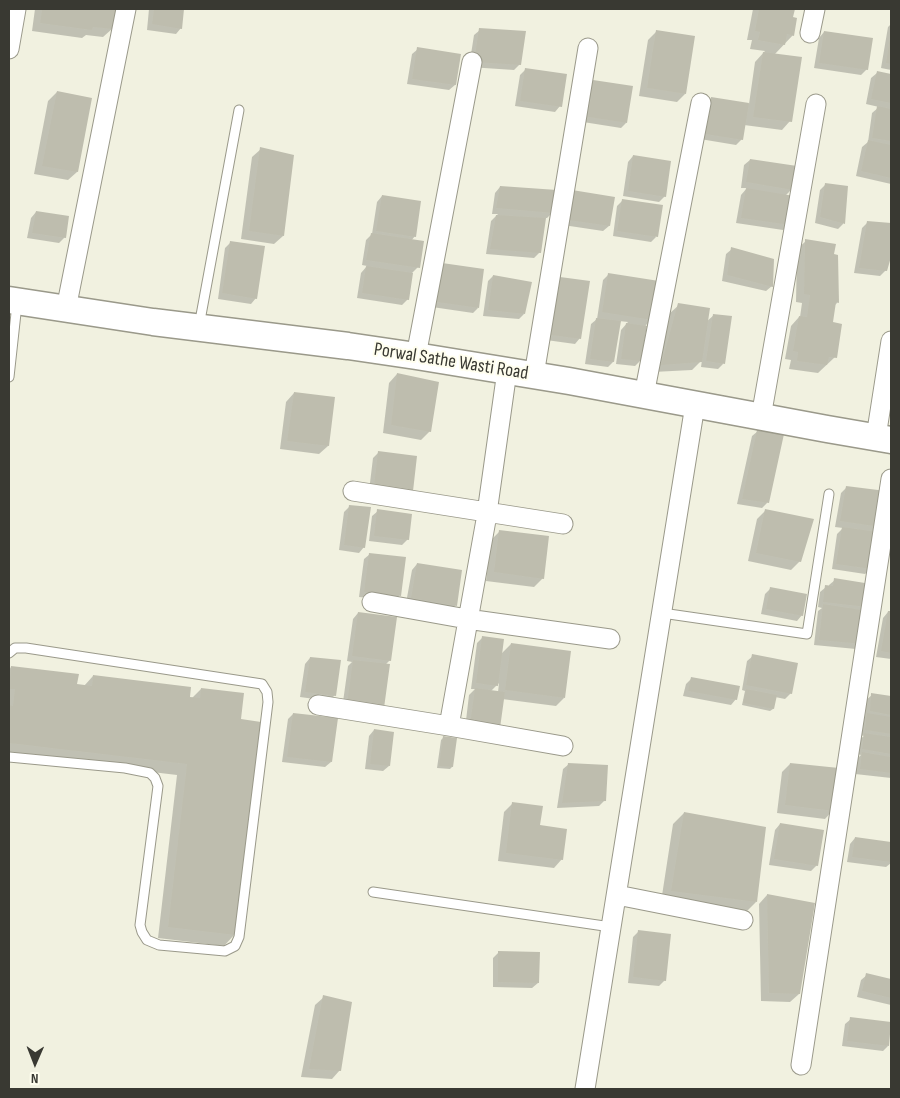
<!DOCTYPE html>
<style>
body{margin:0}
#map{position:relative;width:900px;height:1098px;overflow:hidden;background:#f1f1e0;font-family:"Sofia Sans Condensed",sans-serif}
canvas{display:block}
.frame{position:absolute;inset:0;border:10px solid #393932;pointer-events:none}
.north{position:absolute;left:10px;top:1038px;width:50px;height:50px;-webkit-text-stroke:4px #fffeee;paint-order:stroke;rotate:181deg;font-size:14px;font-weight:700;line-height:20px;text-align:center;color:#393932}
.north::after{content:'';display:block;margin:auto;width:18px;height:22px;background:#393932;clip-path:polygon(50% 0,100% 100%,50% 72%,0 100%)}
</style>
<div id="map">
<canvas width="900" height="1098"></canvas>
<div class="frame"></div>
<div class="north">N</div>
</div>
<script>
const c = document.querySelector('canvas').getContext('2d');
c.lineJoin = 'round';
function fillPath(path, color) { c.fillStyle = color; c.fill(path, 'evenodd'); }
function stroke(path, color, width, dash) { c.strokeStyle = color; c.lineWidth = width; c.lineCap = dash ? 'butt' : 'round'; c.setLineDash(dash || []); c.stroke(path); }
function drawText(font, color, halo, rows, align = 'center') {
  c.font = font + ' "Sofia Sans Condensed",sans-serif'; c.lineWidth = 4; c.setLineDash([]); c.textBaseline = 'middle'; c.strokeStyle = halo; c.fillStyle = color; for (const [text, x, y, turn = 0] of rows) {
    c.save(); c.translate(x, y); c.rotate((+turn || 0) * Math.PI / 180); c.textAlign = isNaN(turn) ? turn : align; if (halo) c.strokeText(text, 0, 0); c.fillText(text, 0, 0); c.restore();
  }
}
const shadow = new Path2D(`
 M35,9h79l-2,20 -9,8 -17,-2 -4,3 -50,-7z
 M149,9h34l-2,19 -5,6 -29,-4z
 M753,9h34l6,1 -1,8 1,17 -18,19 15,67 -8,9 -38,-5 -2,14 -6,6 -36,-6 6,-35 5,-6 38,6 6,-42 10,-11 -15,-2 2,-9h-5z
 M891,24v46l-10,-2 7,-41z
 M480,30l40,34 -6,6 -45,-3 5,-32z
 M656,32l29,62 -8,8 -38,-6 9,-56z
 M824,32l43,37 -6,6 -47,-7 5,-30z
 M418,49l41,6 -4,30 -6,5 -42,-6 5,-30z
 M526,69l34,37 -5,6 -40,-6 5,-31z
 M877,73l14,2v109l-35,-8 6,-29 6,-5 4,-29 7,-6 -13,-3 5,-26z
 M594,81l32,42 -5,5 -38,-6 5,-35z
 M57,92l20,80 -9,8 -34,-6 14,-73z
 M261,149l22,87 -9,8 -33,-5 11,-82z
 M633,156l32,40 -6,6 -36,-6 5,-34z
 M750,160l42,29 -6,6 3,30 -6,5 -47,-7 5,-28 6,-7h-6l3,-23z
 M826,184l21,3 -4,37 -5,5 -23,-6 5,-33z
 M500,187l53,25 -6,6h-2l-5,34 -6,6 -48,-4 5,-33 7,-7h-6l3,-21z
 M573,192l40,6 -4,28 -6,5 -40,-6z
 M382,196l33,40 -4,5 7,26 -6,6 -4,26 -6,6 -45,-7 4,-25 6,-7 -5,-1 4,-25 6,-6 5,-32z
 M623,200l33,37 -5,5 -38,-6 4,-30z
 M36,212l29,25 -6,6 -32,-5 4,-20z
 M868,222l23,3v27l-5,18 -6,6 -26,-3 8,-45z
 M806,241l27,14 5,47 -4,4 -3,17 4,34 -17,16 -29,-4 2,-9 -6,-1 6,-33 8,-9h1l2,-14 -6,-1 1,-53z
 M231,242l25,56 -5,6 -33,-5 7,-51z
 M732,249l40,37 -6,5 -44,-10 4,-27z
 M437,270l41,38 -5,5 -41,-6z
 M608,275l44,44 -6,6 -6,36 -5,5 -19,-2 5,-34 7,-8 -9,-1 -6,41 -5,5 -23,-3 6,-40 6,-5 6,-39z
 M493,276l31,38 -5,5 -36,-3 5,-35z
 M560,278l20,60 -5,6 -29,-4 9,-56z
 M679,305l27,17 8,-7 9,49 -5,5 -17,-2 1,-7 -10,10 -39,2 17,-59z
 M397,374l33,57 -9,9 -38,-7 6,-50z
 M294,393l34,53 -9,8 -39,-5 6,-47z
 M758,431l9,72 -5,5 -25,-4 15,-68z
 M379,452l32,47 -42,-8 4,-33z
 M847,487l38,5 -14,77 -6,5 -33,-5 5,-35 6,-6 -8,-1 6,-34z
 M350,506l14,41 -5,6 -20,-3 5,-38z
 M766,510l34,51 -9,9 -43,-9 9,-42z
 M378,511l30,28 -6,6 -33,-4 3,-25z
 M500,531l43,47 -9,9 -48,-6 5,-41z
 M370,554l34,4 -5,38 -5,5 -35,-4 5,-38z
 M417,564l39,41 -6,6 -44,-8 6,-33z
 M835,580l34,5 -13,64 -42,-4 4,-34 4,-3 -4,-1 2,-15 6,-5h3v-2z
 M771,588l31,27 -5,6 -36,-7 4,-20z
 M888,612l3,1v46l-15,-2 7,-39z
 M358,613l32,47 -48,49 6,-43 4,-4 -5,-1 6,-42z
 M483,637l17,18 11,-11 53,54 -8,8 -54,-7 -37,30 4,-34 6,-6h-4l6,-46zM499,683l-1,9 -7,-1z
 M753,656l38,37 -6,6 -10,-2 -2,12 -3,2 -28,-6 3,-14 -3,-1 5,-29z
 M310,658l25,37 -6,6 -29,-4 5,-33z
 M11,667l65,18 8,1 9,-10 99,22 9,-9 38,31 -4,214 -11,12 -66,-8 19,-163 -168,-20v-85z
 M691,679l45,20 -5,6 -48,-9 3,-12z
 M872,695l19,3v80l-36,-4 2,-15 4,-4 -4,-1 2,-14 5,-4 -4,-1 2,-15 3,-3 1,-17z
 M293,714l38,48 -6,5 -43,-5 6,-43z
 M374,730l15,36 -6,5 -18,-2 4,-33z
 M443,738l9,29 -2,2 -13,-1 4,-28z
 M569,764l36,36 -6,6 -42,2 6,-39z
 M790,764l43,46 -8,9 -48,-6 5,-41z
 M512,804l27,22 23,33 -8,9 -56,-7 6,-49z
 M684,813l72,89 -11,11 -84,-11 12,-78z
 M780,824l37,41 -6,6 -42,-6 6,-35z
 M855,838l36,5v20l-5,4 -39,-5 3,-18z
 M767,895l32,99 -9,8 -29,-1 -2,-97z
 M638,932l27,48 -6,6 -31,-3 5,-46z
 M499,952l39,31 -6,5 -39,-1v-29z
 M867,975l24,5v25l-34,-8 4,-17z
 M324,997l16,73 -8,9 -31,-2 14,-72z
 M851,1019l37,27 -5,5 -41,-5 3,-22z`);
const building = new Path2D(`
 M42,9h74l-3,20 -20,-2 -1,3 -52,-7z
 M154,9h30l-2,20 -30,-5z
 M759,9h36l-2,8 4,1 -3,18 -7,-2 -2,11 -27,-5 2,-8 -5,-1z
 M479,28l47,3 -5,34 -47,-3z
 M656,30l39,6 -9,58 -39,-6z
 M824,31l49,7 -5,32 -49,-7z
 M890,38h1v26l-5,-1z
 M417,47l44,7 -5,31 -44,-6z
 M763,52l39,5 -10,65 -39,-5z
 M525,68l42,6 -5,33 -42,-6z
 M877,71l14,3v29l-20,-4z
 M593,80l40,6 -6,37 -39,-6z
 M57,91l35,7 -14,74 -36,-6z
 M711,97l38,6 -6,37 -38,-6z
 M877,106l14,3v32l-19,-3z
 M868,140l23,5v33l-30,-7z
 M260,147l34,8 -10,81 -35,-5z
 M633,155l38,6 -5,36 -38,-6z
 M750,159l47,7 -4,24 -47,-8z
 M825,183l23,3 -3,38 -25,-7z
 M500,186l57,4 -3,23 -58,-5z
 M746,188l48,8 -4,29 -49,-7z
 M572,190l43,7 -5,29 -42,-6z
 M382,195l39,6 -5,36 -40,-6z
 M622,199l41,6 -5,32 -41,-6z
 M36,211l33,5 -3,22 -34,-5z
 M496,215l50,3 -5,35 -51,-4z
 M867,221l24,2v34l-4,14 -28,-3z
 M371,233l53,8 -4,27 -54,-8z
 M805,239l31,5 -2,10 4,1 1,48 -3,-1 -3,20 9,2 -5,34 -8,-1 -2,8 -30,-4 1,-9 -5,-1 6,-35 8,1 3,-22 -6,-1z
 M230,241l35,5 -8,53 -35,-6z
 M731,247l43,12 -1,28 -46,-12z
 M442,263l42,6 -5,39 -42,-6z
 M366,266l47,7 -4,27 -47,-7z
 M608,273l51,8 -6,39 -51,-8z
 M493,275l39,7 -7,32 -37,-4z
 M560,277l30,4 -9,58 -30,-4z
 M678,303l32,5 -8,54 -41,3z
 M713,314l19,2 -7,48 -19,-3z
 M596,318l25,3 -7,41 -24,-3z
 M626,323l21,3 -6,35 -20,-2z
 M397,373l42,9 -8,50 -40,-7z
 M294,392l41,5 -6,49 -42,-5z
 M757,430l27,4 -15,69 -27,-4z
 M378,451l39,5 -5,44 -38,-14z
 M846,486l40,5 -5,36 -41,-6z
 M349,505l22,2 -6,41 -21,-3z
 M377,509l35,5 -3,26 -35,-4z
 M765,509l49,10 -13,43 -45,-9z
 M842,527l36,5 -6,37 -36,-5z
 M499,530l50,6 -5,43 -50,-7z
 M369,553l37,4 -5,39 -37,-4z
 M417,563l45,7 -5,36 -46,-8z
 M834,578l37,6 -4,23 -44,-5 2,-17 8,1z
 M770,587l37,7 -4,22 -37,-7z
 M823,604l45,7 -5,33 -44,-4z
 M888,611h3v42l-10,-2z
 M358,612l39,5 -6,44 -39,-5z
 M482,636l22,3 -6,47 -22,-3z
 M511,643l60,8 -6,47 -60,-8z
 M752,654l46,9 -6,31 -46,-9z
 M310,657l31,3 -5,36 -31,-4z
 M353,660l37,4 -6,44 -37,-4z
 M11,666l68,8 -2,10 15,2 1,-11 98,12 -1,10 10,1 1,-10 43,5 -3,26 20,3 -25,213 -68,-8 19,-163 -178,-21v-38l4,1 2,-17h-6z
 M691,677l49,9 -3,14 -49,-9z
 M475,688l30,4 -5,36 -30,-4z
 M746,689l31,6 -3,14 -31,-6z
 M871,693l20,3v19l-21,-4z
 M293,713l45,5 -6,44 -45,-5z
 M867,713l24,4v17l-26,-4z
 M374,729l20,3 -4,34 -20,-2z
 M864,733l27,4v17l-29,-5z
 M443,736l14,2 -4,29 -14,-1z
 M862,752l29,5v16l-31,-4z
 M568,763l40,2 -2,36 -44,2z
 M790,763l49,5 -5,43 -49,-6z
 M512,802l31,4 -3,19 27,4 -4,31 -57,-7z
 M684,812l82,15 -9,75 -86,-11z
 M780,823l44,7 -6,36 -44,-7z
 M855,837l36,5v20l-39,-5z
 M767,894l48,9 -15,91 -31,-1z
 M638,930l33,4 -5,47 -33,-4z
 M498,951l42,1 -1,31 -41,-1z
 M866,973l25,6v19l-29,-7z
 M323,995l29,7 -11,69 -32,-2z
 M850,1017l41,5 -2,24 -42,-5z`);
const lane = new Path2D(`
 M199,326l40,-216
 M9,377l8,-73
 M662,613l145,21 22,-140
 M9,653l6,-5h11l236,36 5,8 1,10 -29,235 -4,9 -10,5 -66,-6 -12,-5 -5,-8 -2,-7 18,-139 -3,-8 -5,-5 -25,-5 -116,-11
 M373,892l238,35`);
const street = new Path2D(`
 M810,33l5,-24
 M9,49l7,-40
 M66,309l60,-300
 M416,356l56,-294
 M534,375l54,-327
 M644,395l57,-292
 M761,417l55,-313
 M876,437l15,-96
 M353,491l210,33
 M372,602l95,17 143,20
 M318,705l131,21 114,20
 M449,726l37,-206 21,-149
 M617,895l126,25
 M801,1065l90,-586
 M585,1089l110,-684`);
const secondary = new Path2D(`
 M9,300l144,22 195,24 68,10 153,25 258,48 64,11`);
const streetNames = [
 ["Porwal Sathe Wasti Road",451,362,9]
];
fillPath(shadow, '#0003');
fillPath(building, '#bebdae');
stroke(lane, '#9a998a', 11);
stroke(street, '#9a998a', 21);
stroke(secondary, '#9a998a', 29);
stroke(lane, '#fff', 9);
stroke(street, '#fff', 19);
stroke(secondary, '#fff', 26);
drawText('19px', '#393932', '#fffeee', streetNames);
</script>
